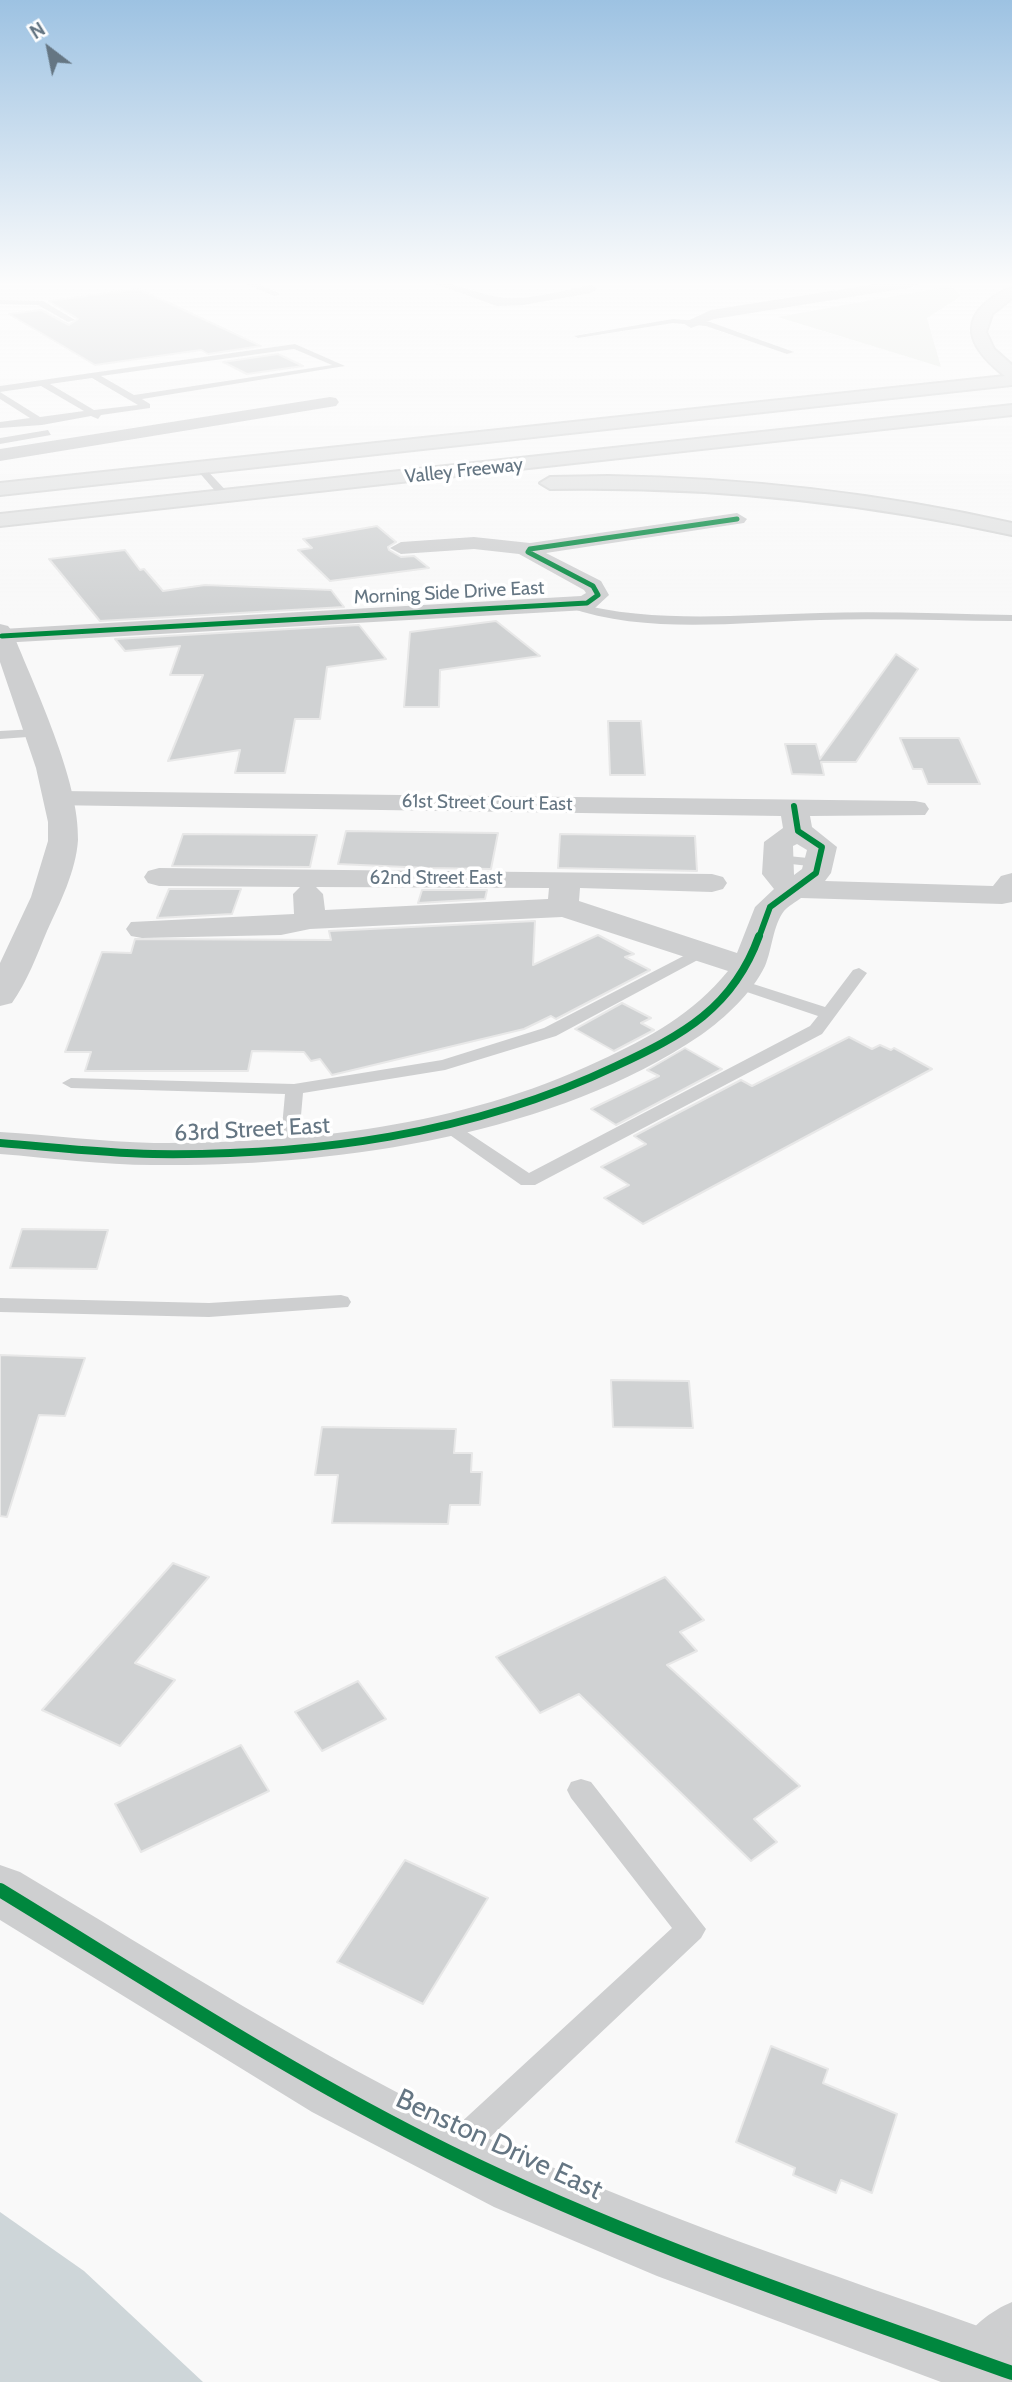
<!DOCTYPE html>
<style>
body{margin:0}
#map{position:relative;width:1012px;height:2382px;overflow:hidden;background:#f9f9f9;font-family:Cabin,sans-serif}
canvas{display:block}
.north{position:absolute;left:14px;top:14px;width:70px;height:70px;-webkit-text-stroke:5px #fff;paint-order:stroke;rotate:328deg;font-size:19px;font-weight:700;line-height:28px;text-align:center;color:#657683}
.north::after{content:'';display:block;margin:auto;width:24px;height:32px;background:#657683;clip-path:polygon(50% 0,100% 100%,50% 72%,0 100%)}
</style>
<div id="map">
<canvas width="1012" height="2382"></canvas>
<div class="north">N</div>
</div>
<script>
const c = document.querySelector('canvas').getContext('2d');
c.lineJoin = 'round';
function fillPath(path, color) { c.fillStyle = color; c.fill(path, 'evenodd'); }
function stroke(path, color, width, dash) { c.strokeStyle = color; c.lineWidth = width; c.lineCap = dash ? 'butt' : 'round'; c.setLineDash(dash || []); c.stroke(path); }
function drawText(font, color, halo, rows, align = 'center') {
  c.font = font + ' Cabin,sans-serif'; c.lineWidth = 7; c.setLineDash([]); c.textBaseline = 'middle'; c.strokeStyle = halo; c.fillStyle = color; for (const [text, x, y, turn = 0] of rows) {
    c.save(); c.translate(x, y); c.rotate((+turn || 0) * Math.PI / 180); c.textAlign = isNaN(turn) ? turn : align; if (halo) c.strokeText(text, 0, 0); c.fillText(text, 0, 0); c.restore();
  }
}
const green = new Path2D(`
 M951,286l10,10 -34,22 14,49 -163,-50z`);
const water = new Path2D(`
 M0,2212l84,59 119,111h-203z`);
const building = new Path2D(`
 M138,289l22,10 101,47 -53,8 -7,-4 -106,15 -86,-51 32,-4 28,15 9,-6 -29,-18z
 M278,354l25,12 -56,8 -24,-12z
 M377,526l19,16 -8,5 1,3 12,7 13,-1 15,12 -99,13 -32,-31 14,-2 -9,-9z
 M125,550l15,20 4,-1 19,22 42,-6 126,5 13,17 -244,14 -51,-62z
 M496,621l44,35 -100,14 -1,37h-35l6,-75z
 M359,625l27,34 -59,8 -7,52h-25l-10,54h-50l5,-23 -72,11 35,-86h-33l10,-29 -55,5 -10,-12z
 M896,654l22,15 -62,93h-35l3,13 -32,-1 -7,-30h31l4,15z
 M608,721h33l4,54h-35z
 M900,738h59l21,46h-52l-6,-15h-9z
 M346,831l152,2 -7,36 -63,-1 -90,-4z
 M183,834l134,1 -7,32 -138,-1z
 M560,834l135,2 2,35 -139,-3z
 M169,889h72l-9,25 -75,4z
 M422,890h65l-2,9 -67,4z
 M535,921l-2,44 65,-30 36,19 -9,3 25,13 -94,49 -5,-3 -27,13 -192,46 -12,-16 -9,2 -7,-9 -52,-1 -4,20h-163l6,-19h-26l37,-100 29,1 4,-14 196,1 -2,-9z
 M622,1003l29,15 -10,5 13,7 -40,21 -39,-22z
 M849,1037l23,12 8,-4 11,5 3,-2 38,21 -289,155 -39,-26 25,-13 -28,-18 45,-23 -12,-8 107,-56 11,6z
 M685,1048l37,21 -106,56 -25,-16 68,-33 -12,-6z
 M22,1229l86,1 -11,39 -87,-1z
 M0,1355l85,3 -20,58 -26,-1 -32,102 -7,-1z
 M611,1380l78,1 4,47 -80,-1z
 M322,1427l134,2 -2,24h18l-1,19h11l-2,33h-30l-2,19 -116,-1 6,-48h-23z
 M173,1563l36,14 -74,86 40,17 -55,66 -78,-36z
 M665,1577l39,43 -24,12 17,19 -30,14 133,121 -46,33 23,23 -26,19 -172,-167 -39,19 -44,-56z
 M358,1681l28,38 -64,32 -27,-39z
 M241,1745l28,46 -128,61 -26,-48z
 M405,1860l83,38 -65,106 -86,-42z
 M771,2046l57,23 -5,14 74,31 -25,79 -31,-13 -5,13 -43,-18 2,-7 -59,-26z`);
const service = new Path2D(`
 M245,283h11l25,11 -7,2z
 M0,300l43,1 32,19 -7,2 -30,-17 -38,-1z
 M673,319l37,3 84,30 -7,2 -81,-28 -33,-3 -95,15 -4,-2z
 M295,344l50,22 -203,33 8,5v4l-49,7 -3,4 -7,-3 -49,9 -42,3v-6l30,-4 -30,-19v-7l40,25 44,-6 -43,-25 -41,6v-6zM294,349l38,16 -198,30 -33,-19zM92,378l46,27 -44,5 -44,-26z
 M48,430l3,5 -51,9v-6z
 M197,466h6l28,30v4h-8l-26,-30z
 M571,602c82,22 165,13 249,11 64,-2 128,1 192,2v6c-64,0 -128,-3 -192,-1 -82,2 -173,15 -253,-13v-4z
 M36,729l7,4 -2,3 -41,3v-8z
 M778,855l40,4 7,4 -7,4 -45,-5v-6z
 M701,947l6,2v6l-151,81 -111,34 -142,23 -5,56 -9,6 -9,-6 5,-55 -214,-6 -9,-5 9,-5 223,6 148,-24 102,-32z
 M859,968l8,5 -45,61 -287,151h-14l-84,-59 9,-6 6,2 77,51 281,-147 8,-10 -86,-29 -2,-3 2,-3h12l81,26 28,-37z
 M341,1295l7,2 3,5 -3,5 -139,10 -209,-5v-14l209,5z
 M581,1779l10,3 115,147 -5,9 -235,222 -11,5 -11,-5 -5,-11 5,-11 228,-210 -101,-130 -4,-8 4,-8z
 M1012,2302v39l-24,20 -12,5 -12,-5 -5,-12c8,-20 33,-39 53,-47z`);
const minor = new Path2D(`
 M433,283c28,0 40,10 65,14 29,5 64,-7 93,-12l7,4 -7,4 -68,12 -26,1z
 M883,283h37l-7,4 -199,32 -23,9 -8,-5 28,-13z
 M330,397l6,1 3,4 -3,4 -336,55v-12z
 M737,513l10,6 -3,4 -198,30 55,28 8,14 -14,13 -8,2 -587,33 2,-14 579,-33 5,-3 -2,-3 -65,-36 -45,-5 -73,5 -11,-6 11,-6 73,-5 56,6z
 M59,791l856,10 10,2 4,6 -4,6 -115,1 2,11 25,20 -6,26 -6,8 168,5 8,-10 11,-3v29l-10,2 -201,-6c-5,4 -13,8 -17,13 -11,14 -12,39 -19,55 -13,27 -40,52 -64,69 -150,102 -370,132 -548,130 -51,0 -102,-7 -153,-11v-22c51,3 103,10 154,11 153,0 305,-16 445,-82 50,-23 94,-47 129,-90l-166,-54 -252,12 -29,6 -139,3 -11,-2 -5,-7 5,-7 163,-8 -1,-20 7,-7 -141,-1 -11,-3 -4,-6 4,-6 11,-3 553,6 11,3 4,6 -4,6 -11,3 -132,-4 -1,13 158,52 18,-46 19,-18 -12,-15 2,-32 19,-14 -2,-12 -732,-11 -4,-6 4,-6zM797,844l10,6 -5,19 -8,6 -1,-29zM316,887l233,1 -1,11 -223,11 -2,-16z`);
const tertiary = new Path2D(`
 M0,624l8,2 4,5c22,55 68,150 66,209 -2,31 -18,63 -31,91 -10,24 -20,51 -35,72l-12,3v-43l31,-66 17,-56v-19l-12,-54 -36,-106z
 M0,1865l20,7c149,89 295,182 451,258 174,84 359,143 541,208v44h-71l-284,-106 -163,-69 -182,-95 -312,-192z`);
const motorway = new Path2D(`
 M1012,288v10l-20,16 -6,18 8,17 18,16v20l-1012,110v-12l1005,-107c-23,-18 -49,-45 -21,-71 8,-7 18,-15 28,-17z
 M1012,405v10l-1012,111v-12z
 M608,476c137,2 270,17 404,47v12c-153,-34 -305,-49 -462,-46l-10,-6 10,-6z`);
const cyclewayFar3 = new Path2D(`
 M2,636l585,-33 11,-8 -5,-9 -65,-34 2,-3 207,-30`);
const cyclewayFar2 = new Path2D(`
 M759,937l11,-30 46,-34 6,-26 -24,-16 -4,-25`);
const cyclewayFar1 = new Path2D(`
 M0,1143c51,4 102,10 153,11 159,2 318,-19 463,-88 67,-31 117,-58 143,-130`);
const cycleway = new Path2D(`
 M0,1890c148,90 294,186 449,262 181,89 374,153 563,221`);
const farStreetnames = [
 ["Valley Freeway",464,471,-6],
 ["Morning Side Drive East",449,593,-3],
 ["61st Street Court East",487,803,1],
 ["62nd Street East",436,878]
];
const streetNames = [
 ["63rd Street East",252,1130,-3]
];
const nearStreetnames = [
 ["Benston Drive East",499,2145,25]
];
fillPath(green, '#e8ebe6');
fillPath(water, '#ced6d9');
fillPath(building, '#d0d2d3');
stroke(building, '#e8e8e8', 2);
stroke(motorway, '#d5d6d6', 4);
fillPath(service, '#cecfd0');
fillPath(minor, '#cecfd0');
fillPath(tertiary, '#cecfd0');
fillPath(motorway, '#e1e2e2');
stroke(cyclewayFar3, '#00873e', 5);
stroke(cyclewayFar2, '#00873e', 6);
stroke(cyclewayFar1, '#00873e', 8);
stroke(cycleway, '#00873e', 14);
const sky = c.createLinearGradient(0, 0, 0, 617);
sky.addColorStop(0, '#9dc2e2');
sky.addColorStop(0.46, '#fcfcfc');
sky.addColorStop(1, '#fcfcfc00');
c.fillStyle = sky;
c.fillRect(0, 0, 1012, 617);
drawText('19px', '#657683', '#fff', farStreetnames);
drawText('23px', '#657683', '#fff', streetNames);
drawText('28px', '#657683', '#fff', nearStreetnames);
</script>
